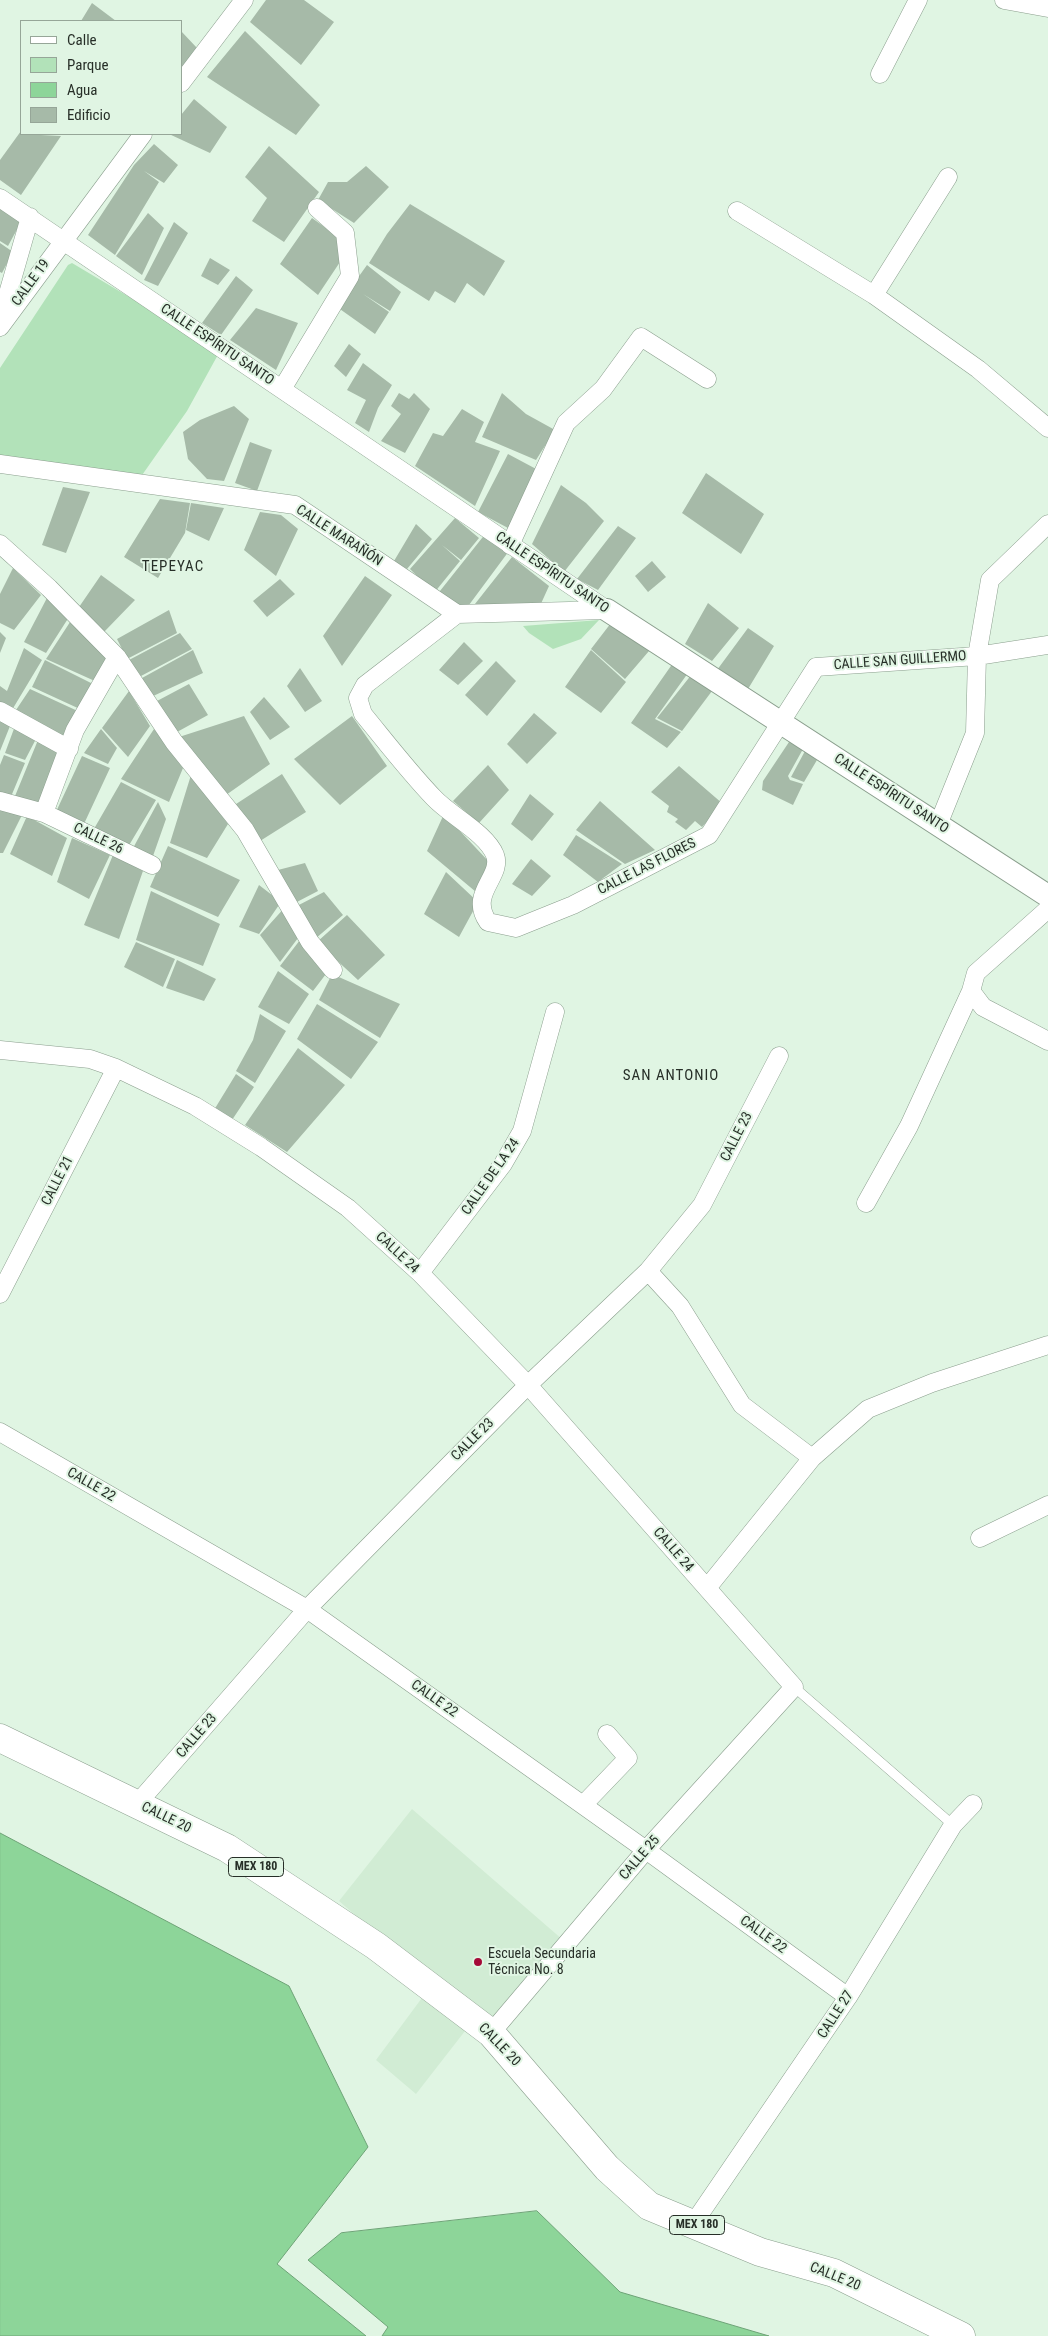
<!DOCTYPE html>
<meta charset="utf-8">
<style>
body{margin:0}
#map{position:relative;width:1048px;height:2336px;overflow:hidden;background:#e0f5e3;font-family:"Roboto Condensed",sans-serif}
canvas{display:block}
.legend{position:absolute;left:20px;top:20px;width:162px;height:115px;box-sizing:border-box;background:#e0f5e3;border:1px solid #96a698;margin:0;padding:6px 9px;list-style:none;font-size:15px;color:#272f28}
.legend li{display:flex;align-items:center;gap:10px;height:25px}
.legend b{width:25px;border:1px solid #96a698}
</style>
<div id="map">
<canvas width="1048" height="2336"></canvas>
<ul class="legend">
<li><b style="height:6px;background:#fff"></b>Calle</li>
<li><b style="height:14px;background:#b2e2b9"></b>Parque</li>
<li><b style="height:14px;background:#8dd599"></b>Agua</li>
<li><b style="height:14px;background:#a6baa8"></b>Edificio</li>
</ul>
</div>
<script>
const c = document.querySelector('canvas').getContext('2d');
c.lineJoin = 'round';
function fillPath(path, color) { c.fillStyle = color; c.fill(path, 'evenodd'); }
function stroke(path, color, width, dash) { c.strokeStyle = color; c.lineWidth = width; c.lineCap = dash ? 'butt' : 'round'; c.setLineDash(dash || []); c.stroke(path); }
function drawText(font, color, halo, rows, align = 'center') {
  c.font = font + ' "Roboto Condensed",sans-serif'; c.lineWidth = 4; c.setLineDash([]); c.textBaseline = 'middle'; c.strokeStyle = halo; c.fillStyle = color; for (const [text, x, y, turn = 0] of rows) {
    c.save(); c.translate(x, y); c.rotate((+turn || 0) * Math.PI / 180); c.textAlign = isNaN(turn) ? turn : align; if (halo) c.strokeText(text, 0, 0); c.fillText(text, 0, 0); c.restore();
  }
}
const built = new Path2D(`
 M412,1809l151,131 -68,85 -16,-12 -63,81 -40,-34 57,-77 -94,-82z`);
const green = new Path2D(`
 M72,263l148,88 -33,60 -47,67 -140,-19v-91l68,-103z
 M599,620l-18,19 -28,10 -24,-16 -6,-7z`);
const water = new Path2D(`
 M0,1833l289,153 79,161 -91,117 89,72h-366z
 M537,2211l83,81 149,44h-387l6,-9 -80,-67 33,-27z`);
const building = new Path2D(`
 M266,0h38l30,22 -33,43 -51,-43z
 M92,3l24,18h-35z
 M181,31l16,17 -16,20z
 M245,31l75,74 -24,30 -89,-58z
 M194,99l33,28 -17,26 -41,-19h12v-19z
 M21,131v3l40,2 -40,59 -21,-15v-20z
 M154,144l24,21 -14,18 -20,-12 15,11 -44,73 -27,-20 46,-70z
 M269,146l50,46 -35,50 -32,-21 15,-23 -22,-21z
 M366,166l23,21 -35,36 -36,-23 10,-18h19z
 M410,204l95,57 -21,35 -17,-13 -12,20 -20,-12 -6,10 -60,-38 18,-29z
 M0,206l21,16 -13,24 -8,-5z
 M148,213l16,15 -22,47 -26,-19z
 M312,218l25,18 5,23 -24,36 -38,-31z
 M174,222l14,11 -30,53 -14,-6z
 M0,243l13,9 -11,21 -2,-1z
 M210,258l20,12 -12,15 -17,-9z
 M367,265l34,27 -11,19 -27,-17 26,18 -14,22 -38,-27z
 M236,276l17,14 -32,45 -19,-12z
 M256,308l42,15 -22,47 -46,-30z
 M349,344l12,10 -15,23 -12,-11z
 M363,363l29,22 -14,23 -9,24 -14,-9 11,-23 -19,-10z
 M399,393l10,6 5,-6 16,16 -25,44 -24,-12 20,-27 -10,-8z
 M502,393l24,21 29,16 -19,30 -54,-23z
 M234,406l15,13 -25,62 -17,-2 -19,-20 -5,-27 17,-12z
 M462,409l22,13 -9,20 25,9 -25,55 -60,-40 18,-33 10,3z
 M250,442l22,8 -15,41 -22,-8z
 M508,454l30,16 -30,58 -30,-16z
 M706,473l58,41 -23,40 -59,-41z
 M561,485l25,18 18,18 -40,51 -32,-28z
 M63,487l27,5 -24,61 -24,-8z
 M160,499l30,4 -5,30 -27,45 -34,-21z
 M191,503l33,5 -15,33 -23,-11z
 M260,512l21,3 17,14 -22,47 -32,-26z
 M455,518l24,20 -18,22 -19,-15 18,16 -26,32 -24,-24z
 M416,524l16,15 -25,30 -13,-8z
 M618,526l18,12 -38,52 -21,-11z
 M486,533l23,18 -43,58 -30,-13z
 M512,557l37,29 -10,22 -68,1z
 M652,561l14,16 -18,15 -13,-16z
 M13,568l28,27 -27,35 -14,-7v-29z
 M101,575l34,25 -31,32 -27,-22z
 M365,576l27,19 -50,71 -19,-30z
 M280,579l15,15 -28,23 -14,-16z
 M48,596l21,21 -23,36 -22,-11z
 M708,603l31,25 -27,33 -27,-17z
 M169,610l8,23 -50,26 -10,-20z
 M72,619l39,38 -14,25 -51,-23z
 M611,623l38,28 -24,28 -34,-30z
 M748,628l26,18 -26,43 -31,-19z
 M0,632l6,6 -6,15z
 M180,633l12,16 -51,27 -12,-16z
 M464,642l19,19 -25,24 -19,-15z
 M24,648l18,12 -30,50 -12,-6v-18l7,5z
 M193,650l10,23 -52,24 -9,-19z
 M591,650l35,32 -25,31 -36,-26z
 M45,660l52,26 -15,24 -50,-23z
 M496,661l20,20 -29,35 -22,-21z
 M673,663l15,10 -33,46 26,13 -14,16 -36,-25z
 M300,668l22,33 -17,11 -18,-26z
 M692,674l20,17 -30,40 -25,-13z
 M189,684l19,31 -31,17 -20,-31z
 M30,689l52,24 -15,29 -53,-29z
 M129,691l21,35 -22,31 -26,-29z
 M264,697l26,30 -20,13 -20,-28z
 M534,713l23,20 -30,31 -20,-20z
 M244,716l26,48 -44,31 -47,-58z
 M352,716l35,50 -47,39 -46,-46z
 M0,720l10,6 -10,25z
 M15,726l21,13 -11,21 -20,-7z
 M101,729l16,19 -9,16 -24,-11z
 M154,729l29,39 -14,34 -48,-23z
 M791,739l12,10 -15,27 2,4 13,4 -10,21 -31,-15 1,-9z
 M38,740l24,14 -20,55 -29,-8z
 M805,751l12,9 -13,22 -13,-5z
 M4,755l21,8 -15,36 -10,-3v-31z
 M82,756l28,12 -27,58 -28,-12z
 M488,765l21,25 -30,33 -26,-22z
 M679,766l44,38 -21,23 -7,-6 -9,9 -11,-8 3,-3 -11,-7 2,-6 -18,-14z
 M282,774l24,38 -46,29 -27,-35z
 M191,775l37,49 -21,34 -37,-15z
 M121,782l35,18 -28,47 -37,-13z
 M530,794l24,20 -22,27 -21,-17z
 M600,801l55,49 -30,14 -49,-34z
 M158,802l8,17 -13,37 -21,-6z
 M0,808l22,7 -19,38h-3z
 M444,814l47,50 -15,28 -49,-41z
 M27,816l40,22 -15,38 -42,-22z
 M576,835l46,29 -24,18 -35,-27z
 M72,838l38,17 -21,44 -32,-17z
 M168,846l72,34 -22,37 -68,-30z
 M113,855l30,16 -24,68 -35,-14z
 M531,859l20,17 -19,20 -20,-12z
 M305,863l13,28 -25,13 -19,-33z
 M446,872l32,30 -19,35 -35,-23z
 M259,885l22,17 -22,32 -20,-7z
 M151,891l69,33 -17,42 -67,-26z
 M324,892l19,23 -28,24 -22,-31z
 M286,906l15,28 -21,28 -20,-27z
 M347,915l38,40 -27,25 -41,-38z
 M300,940l29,30 -16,21 -33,-25z
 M136,942l39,17 -12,28 -39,-20z
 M177,960l39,19 -12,22 -38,-13z
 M278,971l31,23 -20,30 -31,-17z
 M332,974l68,30 -20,34 -61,-38z
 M317,1004l61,38 -27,37 -54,-40z
 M260,1014l26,17 -31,52 -19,-12 17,-31z
 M298,1048l47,37 -58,67 -42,-27z
 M236,1074l18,13 -22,33 -18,-10z`);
const service = new Path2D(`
 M794,1687l159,138`);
const minor = new Path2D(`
 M1004,0l44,8
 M880,74l38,-74
 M181,83l63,-83
 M0,198l607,412
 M737,211l137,84 104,74 70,59
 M874,295l74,-118
 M1,318l29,-101
 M0,327l143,-193
 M282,389l68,-113 -5,-43 -28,-25
 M0,464l295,41 162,109 150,-4
 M0,544l49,44 68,69 57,85 71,88 65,112 23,28
 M510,545l56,-122 37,-34 38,-52 66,42
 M457,614l-92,71 -7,13 5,16c23,28 46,58 71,84 17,18 52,35 61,57 8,22 -27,38 -7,67l28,6 57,-23 136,-70 107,-168 161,-11 71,-11
 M0,711l69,38
 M0,801l44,12 108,52
 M44,813l31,-83 42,-73
 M938,825l37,-92 2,-77 13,-76 58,-56
 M971,991l12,16 65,34
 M0,1050l90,9 26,9 79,38 66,41 87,61 72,65 108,112 266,302 -148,163 -155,183
 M866,1203l43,-77 62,-135 5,-18 72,-64
 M648,1271l32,35 62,99 70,53
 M420,1273l83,-109 19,-33 33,-119
 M0,1294l116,-226
 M0,1432l307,177 339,241 202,147
 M980,1538l68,-33
 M707,1588l105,-130 56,-49 64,-26 116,-38
 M137,1804l170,-195 221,-224 120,-114 54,-66 77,-149
 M583,1805l45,-47 -21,-24
 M693,2224l155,-227 105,-172 20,-21`);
const tertiary = new Path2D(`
 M607,610l441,286`);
const primary = new Path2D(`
 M0,1738l227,110 149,98 115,87 116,135 42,38 111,46 74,21 127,63`);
const markers = [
 [478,1962,5,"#a50a38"]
];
const shields = [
 [256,1867,55],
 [697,2225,55]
];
const shieldNames = [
 ["MEX 180",256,1867],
 ["MEX 180",697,2225]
];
const streetNames = [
 ["CALLE 19",31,283,-54],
 ["CALLE ESPÍRITU SANTO",217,345,34],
 ["CALLE MARAÑÓN",339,536,33],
 ["CALLE ESPÍRITU SANTO",552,573,34],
 ["CALLE SAN GUILLERMO",900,661,-4],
 ["CALLE ESPÍRITU SANTO",891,794,33],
 ["CALLE 26",98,839,26],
 ["CALLE LAS FLORES",647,867,-27],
 ["CALLE 23",737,1137,-63],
 ["CALLE DE LA 24",491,1177,-55],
 ["CALLE 21",58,1181,-63],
 ["CALLE 24",397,1253,43],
 ["CALLE 23",473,1440,-45],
 ["CALLE 22",91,1485,30],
 ["CALLE 24",673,1550,49],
 ["CALLE 22",434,1699,35],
 ["CALLE 23",197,1736,-49],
 ["CALLE 20",166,1818,26],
 ["CALLE 25",640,1858,-49],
 ["CALLE 22",763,1935,36],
 ["CALLE 27",836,2015,-57],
 ["CALLE 20",499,2045,46],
 ["CALLE 20",835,2277,22]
];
const poiNames = [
 ["Escuela Secundaria",488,1954],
 ["Técnica No. 8",488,1970]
];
const neighbourhoodNames = [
 ["TEPEYAC",173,567],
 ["SAN ANTONIO",671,1076]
];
fillPath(built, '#d1ecd4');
fillPath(green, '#b2e2b9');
fillPath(water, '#8dd599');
stroke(water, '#6ea377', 1);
fillPath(building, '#a6baa8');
stroke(service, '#8a9e8d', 10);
stroke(minor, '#8a9e8d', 19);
stroke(tertiary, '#8a9e8d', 24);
stroke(primary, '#8a9e8d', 29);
stroke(service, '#fff', 9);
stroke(minor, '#fff', 18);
stroke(tertiary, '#fff', 22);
stroke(primary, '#fff', 28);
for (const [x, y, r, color] of markers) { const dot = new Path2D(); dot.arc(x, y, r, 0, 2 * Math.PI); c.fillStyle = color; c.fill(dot); stroke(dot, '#e0f5e3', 2); }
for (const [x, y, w] of shields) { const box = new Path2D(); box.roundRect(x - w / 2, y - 9.5, w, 19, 4); c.fillStyle = '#e0f5e3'; c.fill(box); stroke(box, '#272f28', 1); }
drawText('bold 12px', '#272f28', null, shieldNames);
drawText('14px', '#272f28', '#e0f5e3', streetNames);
drawText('14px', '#272f28', '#e0f5e3', poiNames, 'left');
c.letterSpacing = '1px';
drawText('15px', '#272f28', '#e0f5e3', neighbourhoodNames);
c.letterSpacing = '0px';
</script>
